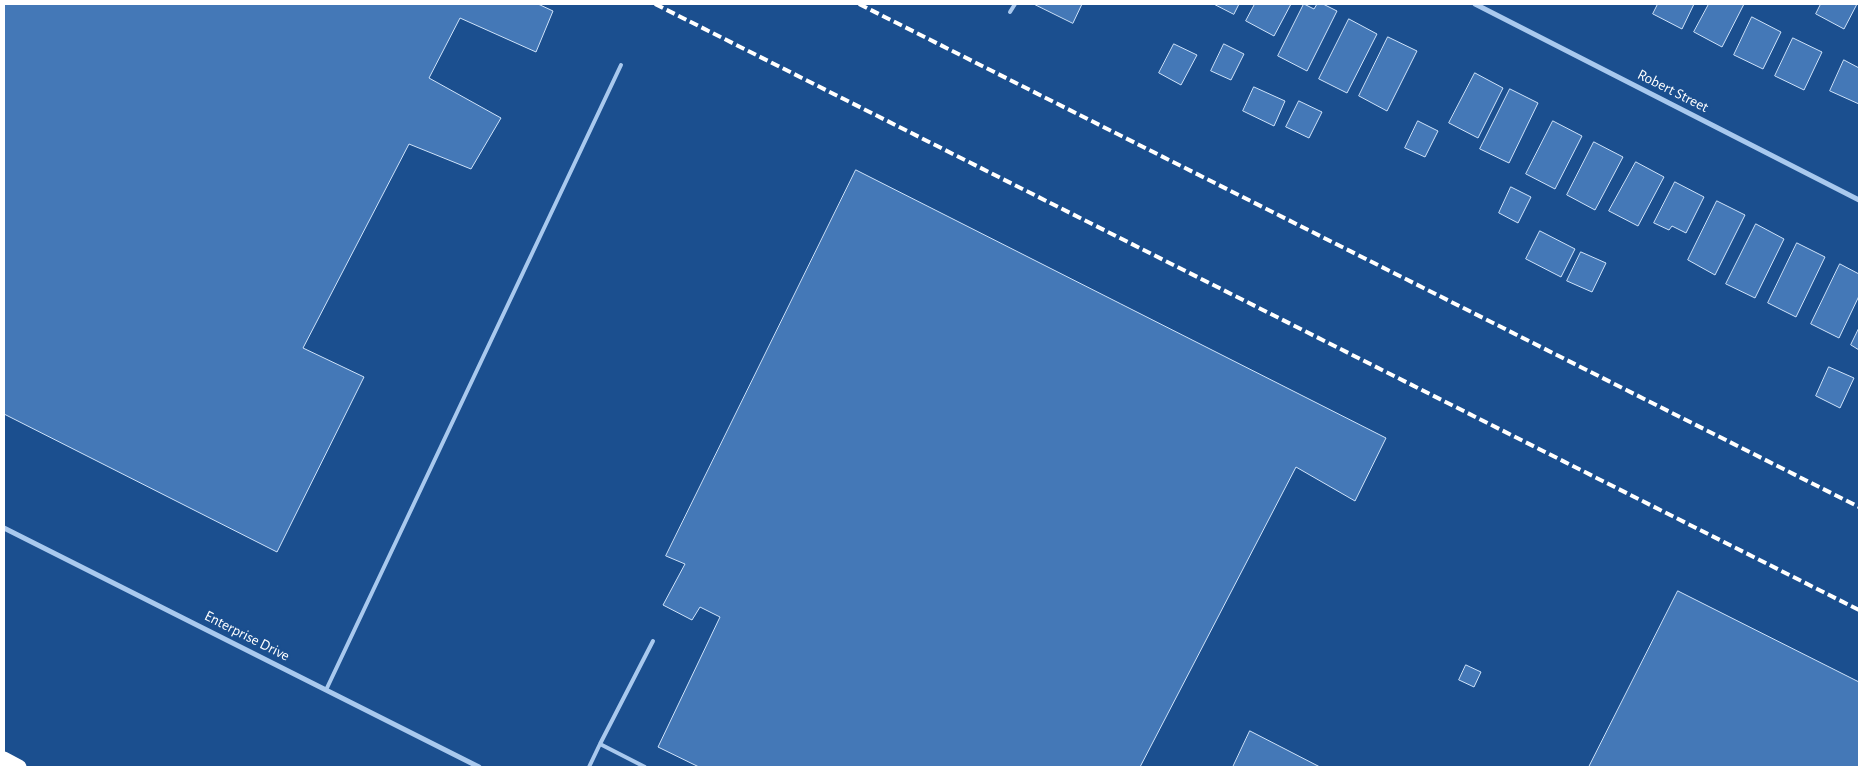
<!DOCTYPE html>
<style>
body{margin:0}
#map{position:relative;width:1863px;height:771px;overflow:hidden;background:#1b4f8f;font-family:"Alegreya Sans",sans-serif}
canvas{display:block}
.frame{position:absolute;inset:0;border:5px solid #fff;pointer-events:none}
</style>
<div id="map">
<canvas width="1863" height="771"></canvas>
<div class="frame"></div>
</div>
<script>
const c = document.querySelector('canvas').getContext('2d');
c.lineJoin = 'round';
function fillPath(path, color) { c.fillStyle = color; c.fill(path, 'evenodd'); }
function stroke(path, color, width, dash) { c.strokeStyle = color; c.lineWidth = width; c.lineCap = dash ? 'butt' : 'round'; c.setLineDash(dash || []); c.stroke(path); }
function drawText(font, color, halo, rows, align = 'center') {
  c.font = font + ' "Alegreya Sans",sans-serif'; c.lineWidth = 4.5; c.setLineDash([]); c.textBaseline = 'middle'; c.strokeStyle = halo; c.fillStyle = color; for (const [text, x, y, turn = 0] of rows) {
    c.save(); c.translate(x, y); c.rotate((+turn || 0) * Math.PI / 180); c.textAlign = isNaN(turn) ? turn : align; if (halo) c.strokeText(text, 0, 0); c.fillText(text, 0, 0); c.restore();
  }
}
const building = new Path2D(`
 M4,4h534l15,7 -17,41 -76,-34 -31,60 72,40 -30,51 -62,-25 -106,204 61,29 -87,175 -273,-138z
 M1034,4h48l-9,19z
 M1214,4h25l-5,10z
 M1255,4h36l-17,32 -28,-15z
 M1304,4l10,5 3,-5h6l14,7 -30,60 -29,-15z
 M1658,4h36l-12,25 -29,-15z
 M1709,4h35l-22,43 -28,-15z
 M1821,4h36l-13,25 -28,-15z
 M1752,17l29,15 -18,37 -29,-14z
 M1349,19l28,15 -30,59 -28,-14z
 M1388,37l29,14 -30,60 -28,-15z
 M1793,38l29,14 -18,38 -29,-14z
 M1174,44l23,11 -16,30 -22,-12z
 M1224,44l20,10 -13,26 -20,-9z
 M1844,60l15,8v36l-29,-13z
 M1475,73l28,15 -25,50 -29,-15z
 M1254,87l31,14 -11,25 -31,-15z
 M1510,89l28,14 -29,60 -29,-14z
 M1299,101l23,11 -13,26 -23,-11z
 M1418,121l20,10 -13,26 -20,-9z
 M1553,121l29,15 -27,53 -29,-15z
 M1594,142l29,15 -28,53 -28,-15z
 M1636,162l28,15 -26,49 -29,-15z
 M856,170l530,268 -31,63 -59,-34 -156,300h-441l-41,-20 62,-130 -20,-10 -8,13 -29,-15 22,-41 -19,-8z
 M1675,182l29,15 -18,36 -14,-7 -3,4 -15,-7z
 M1511,187l20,10 -13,26 -19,-10z
 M1717,201l28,14 -30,60 -27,-15z
 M1756,224l28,15 -29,59 -29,-14z
 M1540,231l35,18 -14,28 -35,-18z
 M1797,243l28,14 -29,60 -28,-14z
 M1581,252l25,11 -14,29 -25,-11z
 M1840,264l19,10v22l-20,42 -28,-14z
 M1859,328v22l-8,-5z
 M1829,367l25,11 -14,30 -24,-12z
 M1678,591l181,91v85h-270z
 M1466,665l15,7 -7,15 -15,-7z
 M1250,731l70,36h-87z`);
const lane = new Path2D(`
 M1010,12l5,-8
 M326,690l295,-625
 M600,744l53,-103
 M589,767l11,-23 45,23`);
const street = new Path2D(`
 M1475,4l384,196
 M4,528l475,239`);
const highway = new Path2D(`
 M4,759l15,8`);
const rail = new Path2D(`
 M655,4l1204,606
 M859,4l1000,503`);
const streetNames = [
 ["Robert Street",1673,91,27],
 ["Enterprise Drive",247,636,27]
];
fillPath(building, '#4478b7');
stroke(building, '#cfe3fa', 1);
stroke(lane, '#a9c9ee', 4);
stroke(street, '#a9c9ee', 5);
stroke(highway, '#fff', 15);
stroke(rail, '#fff', 4, [9, 4]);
drawText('15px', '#fff', '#1b4f8f', streetNames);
</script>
